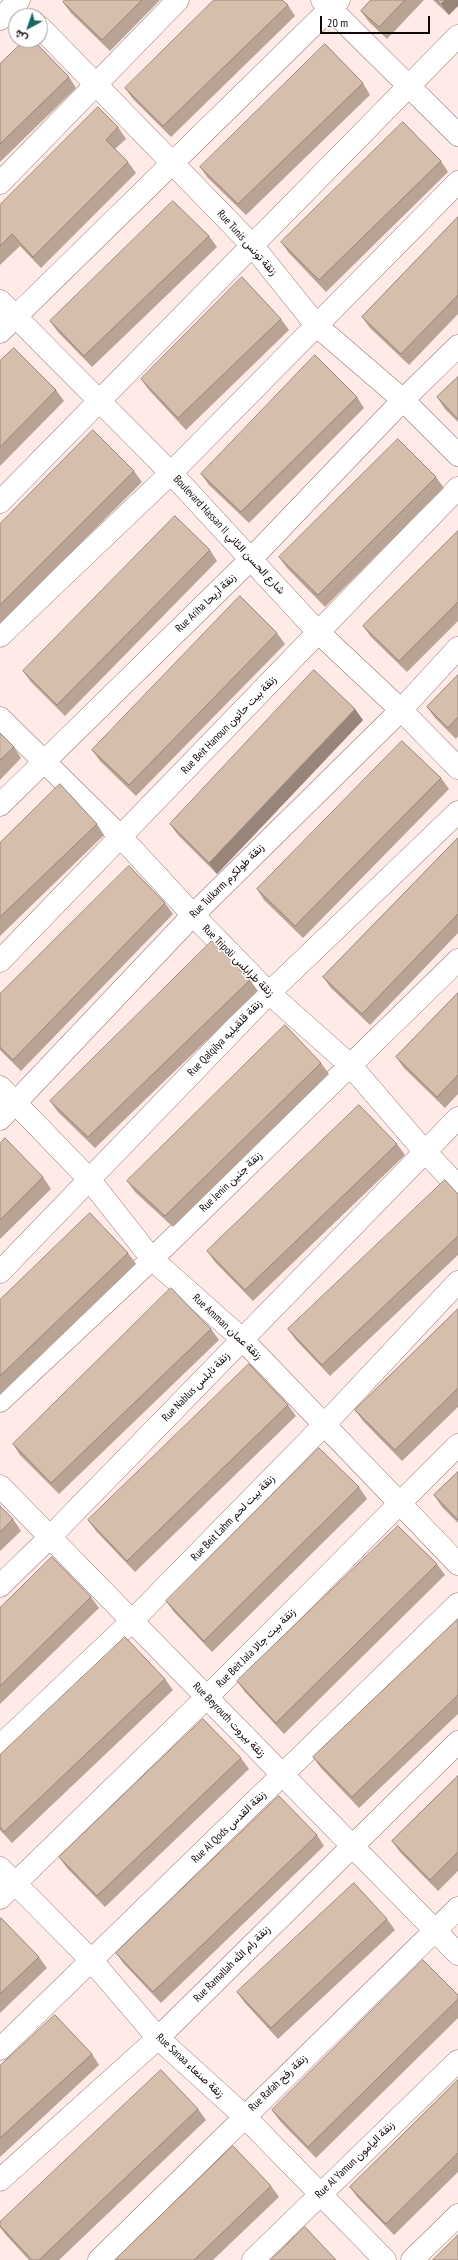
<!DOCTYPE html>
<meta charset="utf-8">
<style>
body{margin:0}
#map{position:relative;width:458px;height:2260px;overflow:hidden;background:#feeae7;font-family:"PT Sans Narrow",Vazirmatn,sans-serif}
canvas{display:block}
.north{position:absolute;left:8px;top:8px;width:40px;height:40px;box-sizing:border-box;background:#fff;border:1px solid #a09c9c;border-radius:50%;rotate:220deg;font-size:11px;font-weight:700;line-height:16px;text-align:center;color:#120807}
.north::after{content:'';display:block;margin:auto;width:14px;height:18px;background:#196765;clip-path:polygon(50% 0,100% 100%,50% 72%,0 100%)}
.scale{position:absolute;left:320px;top:16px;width:110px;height:18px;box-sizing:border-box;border:2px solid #120807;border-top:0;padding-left:5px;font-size:12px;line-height:14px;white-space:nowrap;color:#120807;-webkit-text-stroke:3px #fff;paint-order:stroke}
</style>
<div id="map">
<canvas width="458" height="2260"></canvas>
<div class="north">ش</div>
<div class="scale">20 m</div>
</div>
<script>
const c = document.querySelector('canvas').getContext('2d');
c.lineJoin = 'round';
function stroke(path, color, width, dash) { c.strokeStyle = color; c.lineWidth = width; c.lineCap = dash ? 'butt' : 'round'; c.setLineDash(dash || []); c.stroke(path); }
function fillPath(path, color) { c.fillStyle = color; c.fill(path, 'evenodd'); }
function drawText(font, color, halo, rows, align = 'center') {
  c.font = font + ' "PT Sans Narrow",Vazirmatn,sans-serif'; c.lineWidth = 3; c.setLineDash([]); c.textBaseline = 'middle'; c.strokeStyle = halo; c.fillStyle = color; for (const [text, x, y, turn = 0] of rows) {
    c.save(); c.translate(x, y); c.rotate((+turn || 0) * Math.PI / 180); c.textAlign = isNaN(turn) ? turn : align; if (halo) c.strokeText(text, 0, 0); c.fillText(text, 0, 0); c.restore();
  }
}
const minor = new Path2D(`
 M322,0l136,135
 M0,19l19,-19
 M40,27l212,218 65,81 86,74 55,55
 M0,183l178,-183
 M0,301l171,172 147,159 83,78 57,58
 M0,332l339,-332
 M0,502l458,-466
 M0,636l171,-163 287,-291
 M0,718l121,119 72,78 76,78 82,73 74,86 33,34
 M0,805l252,-247 151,-158 55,-54
 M0,961l458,-473
 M0,1087l89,92 63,80 90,80 216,225
 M0,1119l193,-204 208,-205 57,-62
 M0,1272l269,-279 189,-181
 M0,1401l152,-142 306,-299
 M0,1486l458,468
 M0,1586l50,-49 408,-419
 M0,1746l132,-125 193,-197 133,-142
 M0,1868l92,93 66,77 86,78 141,144
 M0,1898l207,-201 251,-252
 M0,2049l458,-445
 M0,2180l158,-142 300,-296
 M99,2260l359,-352
 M253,2260l205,-199
 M412,2260l46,-45`);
const wall = new Path2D(`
 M65,0h95l-50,51 -39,-38 -8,-11z
 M371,0h53l-37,39 -18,-17 -8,-11z
 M433,0h25l-9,15z
 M288,5l7,11 -124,121 -38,-38 -8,-11z
 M0,64l69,13 7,11 -76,74z
 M363,83l7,12 -124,120 -38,-37 -8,-11z
 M118,127l8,12 -11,10 13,13 8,11 -95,95 -21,-22 -20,19v-60z
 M441,161l7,11 -122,120 -37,-39 -8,-11z
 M458,217v97l-49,51 -39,-37 -8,-11z
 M209,236l8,11 -125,120 -34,-35 -8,-11z
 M281,319l8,11 -103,100 -37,-40 -8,-11z
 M0,361l56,29 8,11 -64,65z
 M458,377v45l-13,-13 -8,-12z
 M357,397l7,11 -115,115 -40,-38 -8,-11z
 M134,471l8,11 -142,142v-100z
 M436,477l8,11 -119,119 -38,-39 -8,-11z
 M458,531v90l-51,51 -36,-35 -8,-11z
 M210,550l7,11 -152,155 -34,-34 -8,-11z
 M277,633l8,11 -149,152 -36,-35 -8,-11z
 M458,675v61l-2,3 -21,-21 -8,-11z
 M363,720l-146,154 -39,-39 -8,-11z
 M0,733l14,14 7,11 -21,22z
 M441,778l8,11 -146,149 -39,-38 -7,-11z
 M97,824l7,11 -104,101v-93z
 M458,838v95l-88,92 -39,-37 -8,-11z
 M165,903l8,11 -152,157 -21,-21v-56z
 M250,980l8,11 -163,157 -37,-36 -8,-11z
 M458,993v101l-13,14 -41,-40 -8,-11z
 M321,1063l8,11 -156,153 -38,-35 -8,-11z
 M0,1144l43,33 8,12 -51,50z
 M397,1144l8,11 -152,146 -38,-39 -8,-11z
 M458,1194v61l-128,121 -34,-36 -8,-11z
 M128,1253l8,11 -136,131v-95z
 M458,1309v98l-56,54 -39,-40 -8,-11z
 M211,1329l8,11 -160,154 -39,-39 -7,-11z
 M288,1405l8,11 -161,156 -39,-41 -8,-11z
 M458,1472v51l-16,-16 -8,-12z
 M359,1487l8,12 -155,153 -38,-40 -8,-11z
 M0,1506l13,13 8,12 -21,20z
 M437,1564l8,11 -161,159 -39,-42 -8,-11z
 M91,1597l8,11 -99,96v-96z
 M458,1619v95l-99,94 -38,-40 -8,-11z
 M165,1679l8,11 -161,153 -12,-13v-75z
 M241,1758l8,11 -144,138 -38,-39 -8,-11z
 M458,1776v95l-20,20 -38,-39 -8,-11z
 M317,1835l7,11 -163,157 -37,-39 -8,-11z
 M0,1919l39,38 8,11 -47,45z
 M387,1919l8,11 -117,109 -33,-36 -8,-11z
 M458,1995v23l-142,140 -36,-37 -8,-11z
 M92,2054l7,11 -99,92v-91z
 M458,2080v92l-64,63 -36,-37 -8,-11z
 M198,2109l8,11 -147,140h-30l-23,-25 -6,-8v-5z
 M271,2186l8,11 -66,63h-98z`);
const shadedWall = new Path2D(`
 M445,0h13v6l-9,9 -8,-11z
 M355,709l8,11 -146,154 -8,-11z`);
const building = new Path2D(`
 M65,0h77l-40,40 -39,-38z
 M214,0h68l6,5 -125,121 -38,-38z
 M371,0h34l-26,27 -18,-16z
 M437,0h8l-4,4z
 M25,40h8l36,37 -69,67v-80z
 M325,44l38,39 -125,121 -38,-37z
 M98,107l20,20 -12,13 22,22 -95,95 -21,-23 -12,12v-41z
 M403,122l38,39 -122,119 -38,-38z
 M173,201l36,35 -125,120 -34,-35z
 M458,217v78l-57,59 -39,-37z
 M242,277l39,42 -103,99 -37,-39z
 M14,348l42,42 -56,57v-86z
 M315,355l42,42 -116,115 -40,-38z
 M458,377v42l-21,-22z
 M93,430l41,41 -134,134v-81z
 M398,439l38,38 -118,118 -39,-38z
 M175,516l35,34 -153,155 -34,-34z
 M458,531v71l-59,59 -36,-35z
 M240,596l37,37 -148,152 -37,-35z
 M314,670l41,39 -146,154 -39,-39z
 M458,675v42l-10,11 -21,-21z
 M0,733l14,14 -14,13z
 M402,741l39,37 -146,148 -38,-37z
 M60,784l37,40 -97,93v-74z
 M458,838v76l-96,100 -39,-37z
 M129,866l36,37 -152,157 -13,-13v-53z
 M212,941l38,39 -162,157 -38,-36z
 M458,993v82l-21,22 -41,-40z
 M285,1025l36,38 -156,153 -38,-35z
 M359,1105l38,39 -152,146 -38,-39z
 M5,1138l38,39 -43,43v-76z
 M445,1180l13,14v42l-136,129 -34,-36z
 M90,1213l38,40 -128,123v-76z
 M171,1288l40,41 -160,154 -38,-39z
 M458,1309v79l-63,62 -40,-40z
 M249,1364l39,41 -161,156 -39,-41z
 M319,1448l40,39 -155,154 -38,-40z
 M458,1472v48l-24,-25z
 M0,1506l13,13 -13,13z
 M398,1526l39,38 -161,159 -39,-42z
 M52,1557l39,40 -91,89v-78z
 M458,1619v76l-106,102 -39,-40z
 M125,1637l40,42 -161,153 -4,-5v-72z
 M203,1719l38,39 -144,138 -38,-39z
 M458,1776v76l-28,28 -38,-39z
 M279,1796l38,39 -164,157 -37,-39z
 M354,1883l33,36 -116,109 -34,-36z
 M1,1918l38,39 -39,37v-75z
 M423,1960l35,35v4l-150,148 -36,-37z
 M55,2015l37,39 -92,84v-72z
 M161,2070l37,39 -159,151h-7l-32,-34v-4z
 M458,2080v73l-72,71 -36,-37z
 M233,2146l38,40 -77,74h-79z
 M305,2227l31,33h-65z
 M458,2235v25h-25z`);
const streetNames = [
 ["Rue Tunis زنقة تونس",247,243,48],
 ["Boulevard Hassan II شارع الحسن الثاني",229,535,47],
 ["Rue Ariha زنقة أريحا",206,603,-44],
 ["Rue Beit Hanoun زنقة بيت حانون",229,725,-46],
 ["Rue Tulkarm زنقة طولكرم",227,881,-45],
 ["Rue Tripoli زنقة طرابلس",238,961,45],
 ["Rue Qalqilya زنقة قلقيليه",225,1038,-46],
 ["Rue Jenin زنقة جنين",231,1182,-44],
 ["Rue Amman زنقة عمان",227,1327,43],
 ["Rue Nablus زنقة نابلس",196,1387,-46],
 ["Rue Beit Lahm زنقة بيت لحم",233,1518,-46],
 ["Rue Beit Jala زنقة بيت جالا",256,1648,-45],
 ["Rue Beyrouth زنقة بيروت",229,1720,46],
 ["Rue Al Qods زنقة القدس",229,1827,-44],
 ["Rue Ramallah زنقة رام الله",232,1964,-45],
 ["Rue Sanaa زنقة صنعاء",190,2066,43],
 ["Rue Rafah زنقة رفح",278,2083,-44],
 ["Rue Al Yamun زنقة اليامون",355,2160,-44]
];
stroke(minor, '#977975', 23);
stroke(minor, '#fff', 22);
fillPath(wall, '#b8a394');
fillPath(shadedWall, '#968578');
fillPath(building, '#d6beac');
stroke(building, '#968578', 1);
drawText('11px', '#120807', '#fff', streetNames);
</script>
